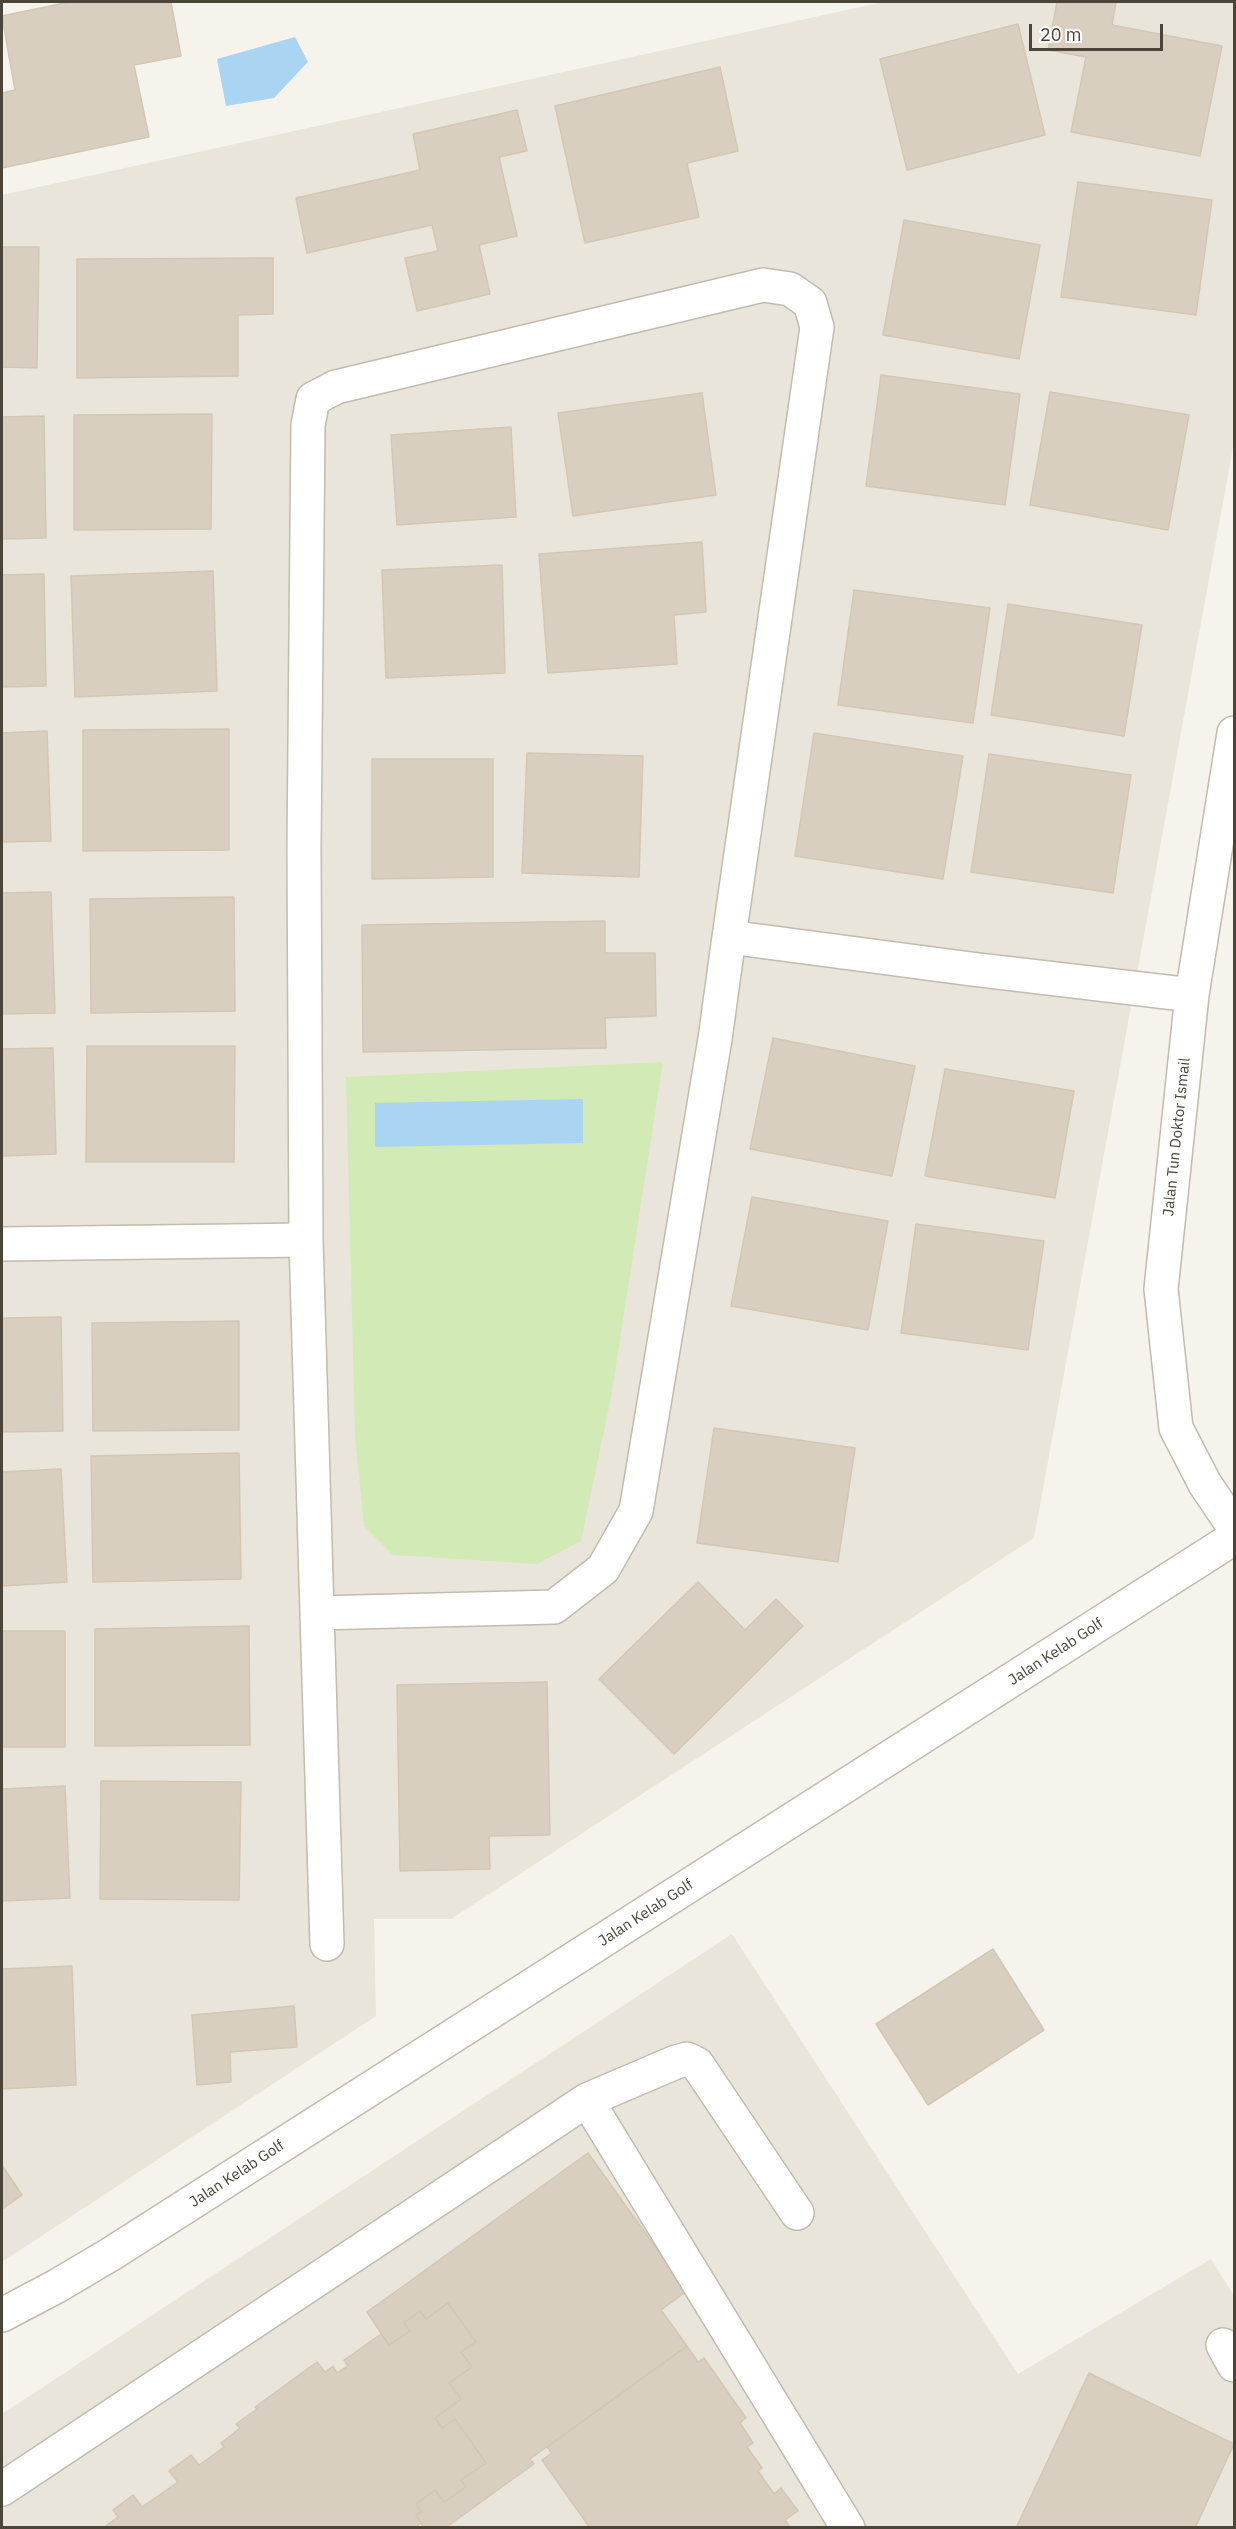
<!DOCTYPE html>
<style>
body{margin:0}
#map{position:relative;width:1236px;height:2529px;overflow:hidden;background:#f6f3ec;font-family:"IBM Plex Sans",sans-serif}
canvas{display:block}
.frame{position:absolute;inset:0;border:3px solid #4b4439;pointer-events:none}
.scale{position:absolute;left:1029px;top:24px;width:134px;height:27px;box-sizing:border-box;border:3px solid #4b4439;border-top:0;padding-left:8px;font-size:18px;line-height:21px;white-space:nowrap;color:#4b4439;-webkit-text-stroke:4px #fff;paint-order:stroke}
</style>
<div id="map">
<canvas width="1236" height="2529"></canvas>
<div class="frame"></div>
<div class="scale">20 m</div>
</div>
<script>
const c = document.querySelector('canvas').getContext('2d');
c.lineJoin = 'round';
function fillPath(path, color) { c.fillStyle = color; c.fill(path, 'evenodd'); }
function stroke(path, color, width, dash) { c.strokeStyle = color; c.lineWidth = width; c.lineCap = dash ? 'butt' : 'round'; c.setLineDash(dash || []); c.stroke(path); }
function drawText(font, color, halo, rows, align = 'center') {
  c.font = font + ' "IBM Plex Sans",sans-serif'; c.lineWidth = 4.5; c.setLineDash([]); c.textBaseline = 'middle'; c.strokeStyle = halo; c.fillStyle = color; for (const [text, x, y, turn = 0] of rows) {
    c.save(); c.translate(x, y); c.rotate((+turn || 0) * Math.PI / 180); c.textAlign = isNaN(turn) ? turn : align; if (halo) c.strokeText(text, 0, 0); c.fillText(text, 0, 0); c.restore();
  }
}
const residential = new Path2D(`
 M883,2h351v440l-200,1096 -583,381h-77l2,97 -374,246v-2067z
 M732,1934l286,440 193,-115 23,37v231l-1232,1v-114z`);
const green = new Path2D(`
 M663,1062l-52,335 -30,144 -44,23 -144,-9 -29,-29 -9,-90 -9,-359z`);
const water = new Path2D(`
 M295,37l13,25 -34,36 -48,8 -9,-47z
 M583,1099v44l-208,4v-44z`);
const building = new Path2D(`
 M69,2h102l10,54 -47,9 15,72 -147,31v-75l13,-3 -13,-74z
 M1057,2h59l-4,23 110,21 -22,110 -129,-24 15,-75 -38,-7z
 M1018,24l27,111 -138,35 -27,-111z
 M720,67l18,84 -51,12 12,54 -114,26 -30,-137z
 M517,110l10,41 -28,6 18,79 -38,9 11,49 -73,17 -12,-53 33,-7 -6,-26 -125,28 -11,-55 124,-28 -7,-36z
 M1078,182l134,18 -16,115 -135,-18z
 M904,220l136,25 -21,114 -136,-24z
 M2,247h37l-2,121 -35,-1z
 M273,258v56l-35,1v61l-161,2v-119z
 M881,375l139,19 -15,111 -139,-19z
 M1050,392l139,23 -21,115 -138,-25z
 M702,393l14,102 -143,21 -15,-103z
 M212,414l-1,115 -137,1v-115z
 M44,416l2,122 -44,1v-122z
 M511,427l5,90 -119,8 -6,-90z
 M702,542l4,70 -32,3 3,49 -129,9 -9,-119z
 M502,565l3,108 -119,5 -4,-108z
 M213,571l4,120 -142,6 -4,-121z
 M44,574l2,112 -44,1v-112z
 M854,590l136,18 -17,115 -135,-18z
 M1008,604l134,21 -18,111 -133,-21z
 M229,729v121l-146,1v-121z
 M47,731l4,110 -49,1v-109z
 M814,733l149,23 -20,123 -148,-23z
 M527,753l116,3 -4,121 -117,-4z
 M989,754l142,21 -18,118 -142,-21z
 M372,759h121v118l-121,2z
 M51,892l4,121 -53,1v-121z
 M234,897l1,114 -144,2 -1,-114z
 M605,921v32h50l1,63 -51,2 1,30 -243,4 -1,-127z
 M773,1038l142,28 -23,110 -142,-27z
 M87,1046h148l-1,116h-148z
 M53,1048l3,106 -54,2v-107z
 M945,1069l129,22 -19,107 -130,-22z
 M752,1197l136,24 -20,109 -137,-24z
 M916,1224l128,17 -16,109 -127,-17z
 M61,1317l2,114 -61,1v-114z
 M239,1321v109l-146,1 -1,-108z
 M714,1428l141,20 -17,114 -141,-19z
 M239,1453l2,126 -148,3 -2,-126z
 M61,1469l6,113 -65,4v-114z
 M698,1582l47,48 31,-31 27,27 -129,128 -75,-75z
 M249,1626l1,119 -155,1v-117z
 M2,1631h63v116h-63z
 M547,1682l3,153 -61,1 1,33 -90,2 -3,-186z
 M101,1781l140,1 -2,118 -139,-1z
 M65,1786l5,112 -68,3v-112z
 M993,1949l51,81 -116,75 -52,-81z
 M72,1966l4,119 -74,4v-120z
 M294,2006l3,41 -67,5 1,30 -34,3 -5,-70z
 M588,2153l99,138 -26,19 26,36 -157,113 4,5 -89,64h-21l-8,-13 5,-3 -5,-8 19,-14 9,12 22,-15 -5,-7 25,-17 -31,-44 -13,9 -7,-10 26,-19 -12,-16 23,-16 -11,-15 15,-10 -28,-39 -22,16 -6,-8 -16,12 6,8 -21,14 -22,-33z
 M2,2165l20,30 -20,14z
 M448,2303l28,39 -15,10 11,15 -23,16 12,16 -26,19 7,10 13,-9 31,44 -25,17 5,7 -22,15 -9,-12 -19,14 5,8 -5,3 5,8 -7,5h-311l15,-11 -5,-7 20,-15 9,12 36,-25 -9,-11 22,-16 8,10 25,-18 -3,-4 19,-15 -4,-4 21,-15 -2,-2 62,-45 8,10 8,-6 4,7 11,-7 -4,-6 37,-26 8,11 21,-14 -6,-8 16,-12 6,8z
 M687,2346l11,16 6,-4 42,60 -6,5 13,20 -6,4 15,21 -4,3 16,23 7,-6 17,23 -13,9 6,8h-201l-48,-68 10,-7 -5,-6z
 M1089,2373l145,71 -39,84h-179z`);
const minor = new Path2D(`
 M1234,733l-42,262 -31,294 15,139 29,56 29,43
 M2,1244l304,-4
 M317,1613l-11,-373 -2,-392 4,-423 5,-26 23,-12 427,-102 27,4 20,14 7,24 -88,610
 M327,1944l-10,-331 237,-6 49,-38 33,-58 79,-472 14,-102 242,32 221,26
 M587,2100l89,-38 11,-3 10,5 100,149
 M2,2315l55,-29 54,-32 1123,-716
 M1223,2345l11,20
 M2,2489l585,-389 261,428`);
const streetNames = [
 ["Jalan Tun Doktor Ismail",1177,1137,-84],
 ["Jalan Kelab Golf",1056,1652,-33],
 ["Jalan Kelab Golf",646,1913,-33],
 ["Jalan Kelab Golf",237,2174,-33]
];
fillPath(residential, '#eae5da');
fillPath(green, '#d2eab5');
fillPath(water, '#a9d4f2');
fillPath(building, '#d8cfc1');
stroke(building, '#d3c7b4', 1.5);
stroke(minor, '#c2bbae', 36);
stroke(minor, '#fff', 33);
drawText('15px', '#4b4439', '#fff', streetNames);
</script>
